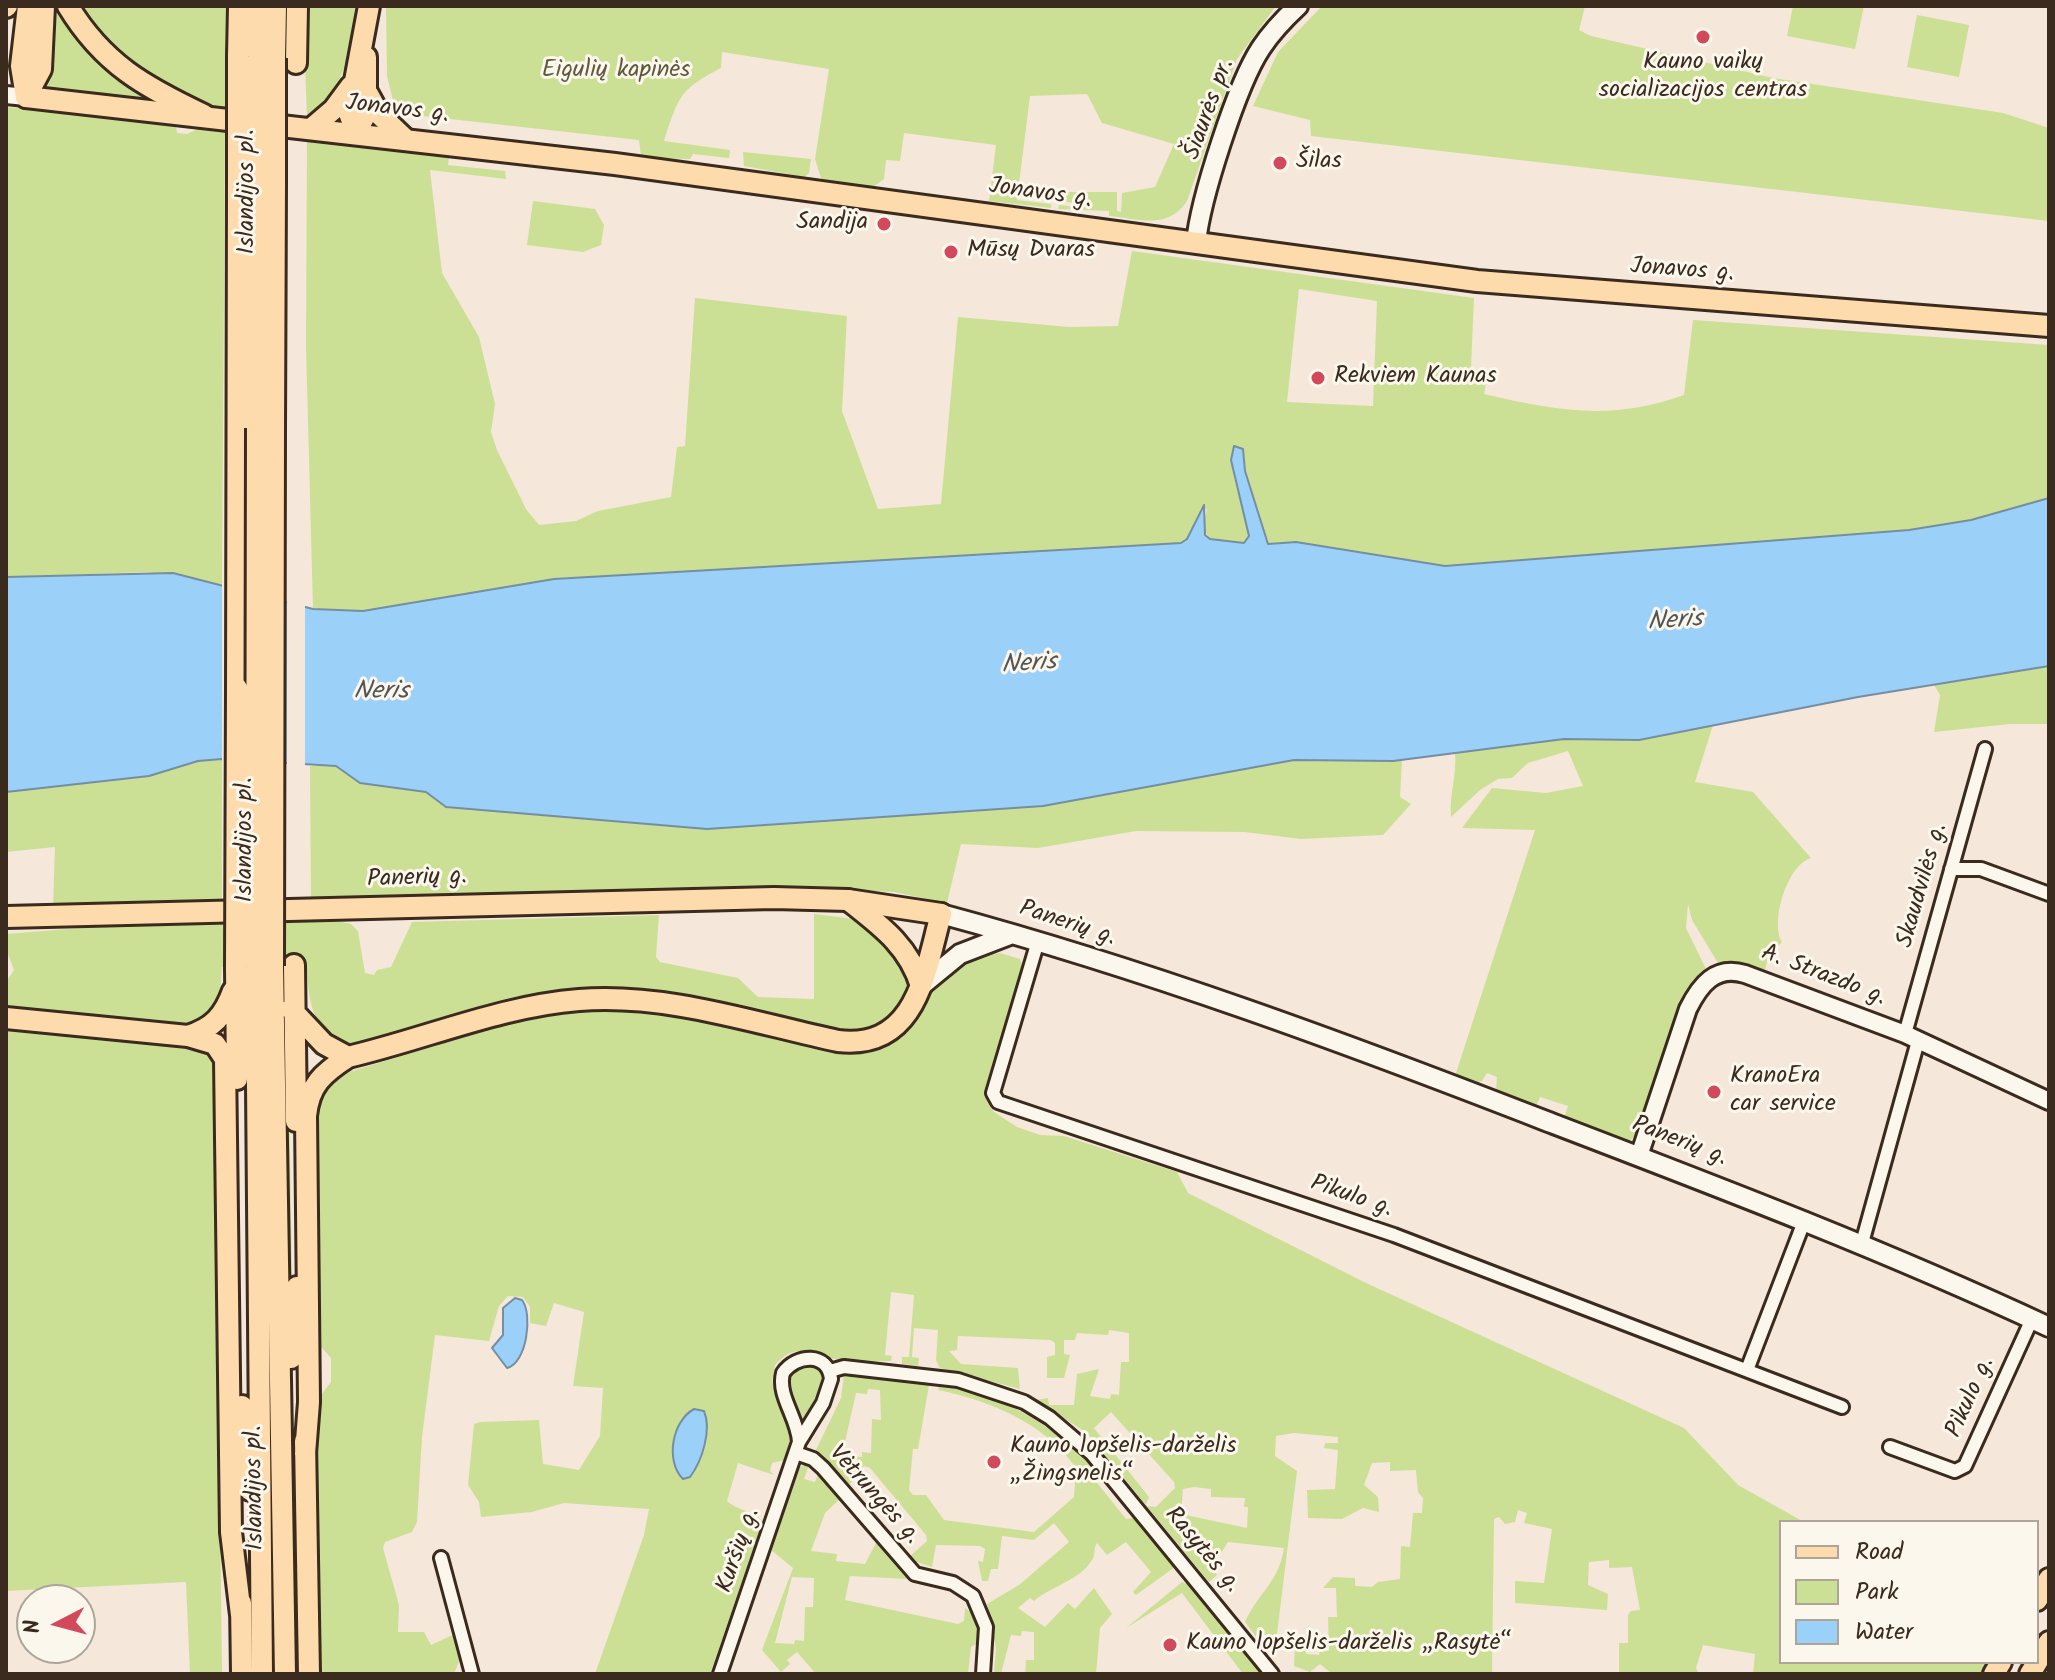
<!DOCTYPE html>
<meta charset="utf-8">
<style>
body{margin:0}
#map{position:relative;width:2055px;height:1680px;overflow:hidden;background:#f5e7da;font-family:Kalam,sans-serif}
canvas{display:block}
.frame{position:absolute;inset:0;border:8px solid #3b2a1e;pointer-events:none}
.legend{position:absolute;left:1779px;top:1520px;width:260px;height:144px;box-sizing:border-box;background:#fbf7ec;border:2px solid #aea59a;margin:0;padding:10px 14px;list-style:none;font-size:24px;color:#3b2a1e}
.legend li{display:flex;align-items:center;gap:16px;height:40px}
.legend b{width:40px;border:2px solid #aea59a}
.north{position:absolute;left:16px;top:1584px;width:80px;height:80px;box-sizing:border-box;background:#fbf7ec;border:2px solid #aea59a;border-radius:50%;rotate:264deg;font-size:22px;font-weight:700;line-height:32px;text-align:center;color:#3b2a1e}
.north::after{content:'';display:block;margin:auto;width:28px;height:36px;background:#d1495b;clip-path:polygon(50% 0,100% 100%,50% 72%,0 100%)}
</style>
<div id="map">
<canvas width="2055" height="1680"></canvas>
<div class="frame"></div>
<ul class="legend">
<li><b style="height:10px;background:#fedbac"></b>Road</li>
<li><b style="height:22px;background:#cbe095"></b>Park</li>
<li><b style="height:22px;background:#9bd0f9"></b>Water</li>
</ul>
<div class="north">N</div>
</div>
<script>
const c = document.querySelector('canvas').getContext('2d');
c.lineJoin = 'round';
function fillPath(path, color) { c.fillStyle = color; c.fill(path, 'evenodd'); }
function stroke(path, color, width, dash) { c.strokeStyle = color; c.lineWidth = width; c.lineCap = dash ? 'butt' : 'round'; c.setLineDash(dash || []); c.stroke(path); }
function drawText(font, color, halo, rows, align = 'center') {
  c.font = font + ' Kalam,sans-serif'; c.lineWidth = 6; c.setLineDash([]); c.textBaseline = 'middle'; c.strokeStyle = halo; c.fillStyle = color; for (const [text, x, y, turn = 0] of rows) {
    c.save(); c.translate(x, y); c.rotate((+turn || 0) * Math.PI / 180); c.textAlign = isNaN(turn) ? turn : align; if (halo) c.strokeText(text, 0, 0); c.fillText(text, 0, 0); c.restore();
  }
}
const green = new Path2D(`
 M47,6h17l93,94 -118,-12z
 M73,6h153l-1,102 -35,-4 -83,-55z
 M309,6h51c-5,30 -22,105 -53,112l-2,-53z
 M386,6h890l-39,53 -50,142c-19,29 -48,18 -78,15v-5l-51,-2 1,-4 19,2 -3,-4 -16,-2v-9h58v19l4,1 1,-19 33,-6 19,-43 -72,-21 -15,-29 -57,2 -13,104 34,4v4l-62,-7 7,-56 -92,-12 -4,28 -14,-1 -2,19 -11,8 -51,-6 -7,-22 14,-90 -107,-17 -1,16c-42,22 -42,28 -57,73l66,9 -1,8 -36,-4 -3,5 -45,-1 -4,-2 -2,-16 -243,-27 -9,-37z
 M1322,6h263l-6,24 12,6 182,42 230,35 46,15v93l-738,-85 -1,-16 -57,-14 25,-54z
 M1793,6h71l-9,43 -68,-13z
 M1917,15l52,10 -10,52 -52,-10z
 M6,107l162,16 8,3 1,7 10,1 15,-7 23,3 -3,455 -75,-13 -141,5z
 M307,139l142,17 -1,9 57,6 1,8 -76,-9 12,103 37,64 16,67 -4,28 6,18 29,59 13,16 37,-4 22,-10 73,-14 6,-50 8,-1 10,-148 152,18 -5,95 36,98 63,-5 17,-187 111,10 49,-1 14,-75 342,47 -3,69 17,6 -4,21c73,17 128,27 200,1l9,-75 356,25v153l-78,22 -62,10 -464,36 -149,-24 -28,2 -23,-73 -2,-22 -9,-2c-6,30 11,59 15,89l-5,7 -34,-4 -7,-10 4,-20 -6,-1 -14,31 -6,4 -627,36 -191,32 -50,-2 -7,-262zM1299,289l78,12 -4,105 -86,-4z
 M743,152l68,7 -2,14 -5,4 -60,-11z
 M533,201l62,8 9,16 -3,20 -18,7 -56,-7z
 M2049,666v58h-39l-76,8 6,-37 -6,-10z
 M1713,725l-18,57 58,10 58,66c-24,7 -41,64 -29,84l-14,15 -3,13 -44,-2 -29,-48 -4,-16 -2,24 21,43 -72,165 -6,5 -65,-23 4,-12 -28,-9 -4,10 -40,-14 1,-16 -10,-4 -5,8 -7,2 -20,-7 80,-246 -73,-2 30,-40 54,5 37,-7 -15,-35 -40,12 -16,15 -14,1 -18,11 -29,27c-2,-23 6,-41 4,-64l109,-14 75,1z
 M222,759v142l-169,7 2,-61 -49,5v-60l143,-16 49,-15z
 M1294,760h108l-2,37 11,7 -28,31 -82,4 -56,-7 -109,-1 -98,17 -77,-4 -14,59 -53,-11 -94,-5 -489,11 -1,-132h26l24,17 67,9 19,15 261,22 336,-23z
 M814,914l41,5 20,9 20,16 16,43 -4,12 -24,28 -32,9 -195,-42 -295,53c-48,-10 -52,-38 -54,-81l-20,-1 5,313 -5,2 -11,394h-6l-24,-708 4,432 -8,-431h-20l-3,40 -20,20 -193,-16v-29l8,-12 -8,-21v-15l159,-13 159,-3 27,6 7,7 7,42 9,2 3,-5 14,-3 21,-45 247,-7 -3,42 4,5 78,16 20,19 56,2z
 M1000,953l20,6 4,11 -33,118 -3,15 6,9 23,15 23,8 24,1 113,36 11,21 67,34 111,56 318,145 54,57 66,37h-23v140h213l-7,12h-234l2,-20 -52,-9 -7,23 3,6h-80v-31h9v-28l3,-4 9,-1 -8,-43 -23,1v-8l-20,2 -1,23 20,9 -1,16 -92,-7v-22l29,2 8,-54 -28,-6 3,-10 -9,-3 -3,12 -10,2 -6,-7 -5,2 -2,155h-160l-12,-10 -10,8 -16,-6 1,-17 11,-4v9l13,1 1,-4h9l-1,-34h9l-1,-29h-13l10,-11 22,1v8l17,1 6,-5 22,-3 1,-33 9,1 3,-34h9l1,-15 -5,-6 -2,-22 -26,1v-9l-18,1 -8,22 14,12 1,15 -16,-4 -21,11 -34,-1 -1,-28 28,-1 3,-39 -14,-2 1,-5h13v-6l-44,-4 -18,3 -1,20 22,15 -21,171h-16l-15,-20c13,-29 34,-40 39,-74l-56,-6 -16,25 5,8 -8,7 -122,-149 -51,-33 12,-2 1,7h25l3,-31 22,-5 -9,27 20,3 1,-5 8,1 2,-33h8v-29l-20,-3 -1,5 -31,-2 -2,7h-11v14l6,1 -6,23h-17v-21l8,-2v-12l-4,-3 -93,-4 -1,14 -8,1 12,13 57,4 2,21 -80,-21 -4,-8 2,-30 -24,-2 -2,29 7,1 -1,8 -16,-2v-7h7l5,-62 -23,-3 -6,63 7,1 -1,5c-16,0 -36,2 -52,-1 -26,-6 -42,-20 -64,5l-3,17 19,55 -7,23 -12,3 -2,8 4,4 -36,-12 -11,38c11,10 28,10 36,21l-53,152h-115l49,-139 5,-26 -85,-6 -32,9 -51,5 -2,-15 -11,-17 6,-61 6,-2 59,-2 4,44 36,6 21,-34 3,-48 -30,-2 11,-74 -30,-9 -8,23 -16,-3v-16l-7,-10 -15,-1 -9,10 -10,35 -54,-6 -13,102 -5,85 -5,10 -27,10 -2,6 16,57 -1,27h26l7,13 24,-11 6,22 -7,18h-135l-4,-257 3,-18 13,-17v-24l-15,-17 -4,-218 12,-38 28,-14 192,-58 50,-5 78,7 190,39 41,-17 42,-66 33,-15zM1111,1412l63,70 1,6 -19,19 -11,-1 4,-9 -55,-69zM675,1431l29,10 -4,19 -21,15 -6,-24zM1194,1487l17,2v8l34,1 -1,9h4l-1,21 -66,-14 2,-25z
 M6,1028l191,20 13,8 5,12 7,606h-32l-4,-92 -180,9z
 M797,1365h18l11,13 -20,46 -20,-41z
 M844,1375l85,10 -11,64h-5l-4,41 4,5h13l18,25 90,12 40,-35 2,-29c-30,-44 -87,-68 -138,-78l1,-3c60,3 109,38 152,75l-1,12 36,45 8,-1 41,49 -39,28 -3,-3 18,-20 -25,-30 -19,13 -10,-12c-4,6 -1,12 -5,17 -13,21 -41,26 -58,41l-4,-3 -12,10 27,19 23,-24 7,6 19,-21 18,26 -12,14 -4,46h-71l1,-14h8v-28l-12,-1 -1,5 -10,-1 -10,39h-7l2,-26 -9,-44 32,-19 50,-43 -15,-19 -20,17 -32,-4 -4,33h-7l-3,12h-6l-4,-20 5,1 2,-13 -5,-3 -44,-1 -4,22 -22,-7 -2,-2 19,-17 -1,-6 -56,-67 -6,-2 -10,8 3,4 -10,8 -32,-34 26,-54zM868,1389l12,1 1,30 -9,-1 -1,34 -9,-1v5l-20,-2 14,-62 11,1z
 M804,1465h5l-5,14 11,3 3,-8 22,25 -15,14 -14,38 26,3 -1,7 29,3 11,-21 31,36 -57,-3 -5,24 113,24 6,-3 1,-13c14,10 15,15 16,33l-10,6 -3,27h-152l-19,-22 -10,8 3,4 -9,8 -19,-22 31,-82 -22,-18 29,-83zM792,1577l22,1 -1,29h-8l-1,34 -9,-1 -1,4 -19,-1z
 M1182,1582l8,3 73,89h-20l-61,-81 -56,35z`);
const water = new Path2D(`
 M1234,446l9,3 2,22 23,73 28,-2 149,24 464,-36 62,-10 78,-22v168l-191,31 -219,43 -75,-1 -171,22 -99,-1 -251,46 -336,23 -261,-22 -20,-15 -66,-9 -24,-17 -114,-7 -24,2 -49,15 -143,16v-215l167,-4 140,36 50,2 191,-32 627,-36 6,-4 17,-34 1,30 5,4 34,4 5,-7 -18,-76z
 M515,1298l7,2c11,14 5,63 -15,68l-15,-20 11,-13v-27z
 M694,1409l10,2c8,19 -2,50 -14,66l-7,2c-18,-18 -11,-58 11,-70z`);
const pier = new Path2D(`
 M222,580l21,6v179l-21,-2z
 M287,598l18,5v167l-18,-2z`);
const minor = new Path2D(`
 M1951,869h30l68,25
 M1038,941l-45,152 5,9 396,133 448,172
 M1905,1034l80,-285
 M1862,1243l56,-202
 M1747,1370l58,-151
 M830,1371l14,-4 114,13 66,22 26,16 42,36 180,220
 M1890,1447l65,24 10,-5 67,-147
 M796,1453l17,6 10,9 92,106 38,9 20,13 13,31 -3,47
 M441,1558l31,116
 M720,1674l79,-232c-1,-24 -22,-46 -16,-69 13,-19 45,-21 48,6l-8,24 -24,39`);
const tertiary = new Path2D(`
 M6,95l20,2
 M1639,1156l49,-147c12,-24 27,-44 57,-35l160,60 144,67`);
const secondary = new Path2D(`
 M1196,243c4,-43 41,-159 65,-195 10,-15 23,-29 37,-42
 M941,914c205,55 407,130 605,207 170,65 338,129 503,206
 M921,986l39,-32 52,-20`);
const primary = new Path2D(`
 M26,97l589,67 862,117 572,45
 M6,917l768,-19 74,2 93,14
 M2037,1600l12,-21
 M1994,1674l7,-12
 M2030,1674l19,-32`);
const trunk = new Path2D(`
 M68,6c35,58 77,81 136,109
 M6,7l1,-1
 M238,56l1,-50
 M258,57l1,-51
 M275,58l1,-52
 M296,63l1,-57
 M368,94l11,20 25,24
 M26,97l15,-28 3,-63
 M26,97l-5,-31 7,-60
 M313,127l21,-18 17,-23
 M356,132l-7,-19 20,-107
 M356,132l10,-18v-57
 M257,428l1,-244
 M274,428l1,-243
 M237,688l1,-506
 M848,900c33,26 61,46 73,86
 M294,965l2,156
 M256,966l6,708
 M273,966l12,708
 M236,967l1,112
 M291,1009l33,35 24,13
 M6,1018l182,18 27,8 10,15 6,473 10,83
 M188,1036c25,-8 36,-20 45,-45
 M291,1358l6,-71
 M242,1406l8,84
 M305,1441l4,233
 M305,1454l4,-52 -3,-286c3,-31 17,-43 42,-59 77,-18 153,-51 231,-57 87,-7 175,23 259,41 79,9 87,-69 103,-127
 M241,1603l1,71`);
const trunkBridge = new Path2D(`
 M238,182v-126
 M258,184v-127
 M275,185v-127
 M256,966l1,-538
 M273,966l1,-538
 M236,967l1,-279`);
const markers = [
 [1703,37,8,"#d1495b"],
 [1280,163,8,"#d1495b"],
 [884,224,8,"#d1495b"],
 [951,252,8,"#d1495b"],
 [1318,378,8,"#d1495b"],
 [1714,1092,8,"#d1495b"],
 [994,1462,8,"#d1495b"],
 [1170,1645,8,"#d1495b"]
];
const poiNames = [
 ["Kauno vaikų",1703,64,"center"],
 ["socializacijos centras",1703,92,"center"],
 ["Šilas",1296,163],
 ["Sandija",868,224,"right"],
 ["Mūsų Dvaras",967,252],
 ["Rekviem Kaunas",1334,378],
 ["KranoEra",1730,1078],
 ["car service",1730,1106],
 ["Kauno lopšelis-darželis",1010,1448],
 ["„Žingsnelis“",1010,1476],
 ["Kauno lopšelis-darželis „Rasytė“",1186,1645]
];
const parkNames = [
 ["Eigulių kapinės",616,72]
];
const streetNames = [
 ["Šiaurės pr.",1211,110,-70],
 ["Jonavos g.",397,111,7],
 ["Islandijos pl.",249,192,-90],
 ["Jonavos g.",1040,195,8],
 ["Jonavos g.",1682,272,4],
 ["Islandijos pl.",247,840,-90],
 ["Panerių g.",417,880,-2],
 ["Skaudvilės g.",1924,886,-74],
 ["Panerių g.",1067,925,18],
 ["A. Strazdo g.",1823,977,21],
 ["Panerių g.",1679,1143,21],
 ["Pikulo g.",1351,1198,19],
 ["Pikulo g.",1972,1398,-66],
 ["Islandijos pl.",257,1488,-91],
 ["Vėtrungės g.",873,1496,48],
 ["Kuršių g.",740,1551,-71],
 ["Rasytės g.",1201,1551,50]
];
const waterNames = [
 ["Neris",1675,623,-4],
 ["Neris",1029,666,-4],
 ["Neris",381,694]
];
fillPath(green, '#cbe095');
fillPath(water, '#9bd0f9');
stroke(water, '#758ea1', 2);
fillPath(pier, '#f5e7da');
stroke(minor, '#3b2a1e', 18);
stroke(tertiary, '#3b2a1e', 22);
stroke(secondary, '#3b2a1e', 24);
stroke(primary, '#3b2a1e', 26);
stroke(trunk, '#3b2a1e', 26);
stroke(minor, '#fbf7ec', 12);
stroke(tertiary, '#fbf7ec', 16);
stroke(secondary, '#fbf7ec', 18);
stroke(primary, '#fedbac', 20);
stroke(trunk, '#fedbac', 20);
stroke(trunkBridge, '#3b2a1e', 26, []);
stroke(trunkBridge, '#fedbac', 20);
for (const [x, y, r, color] of markers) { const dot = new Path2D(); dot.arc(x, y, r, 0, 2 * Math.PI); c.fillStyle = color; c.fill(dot); stroke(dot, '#fbf7ec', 3); }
drawText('24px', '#3b2a1e', '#fbf7ec', poiNames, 'left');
drawText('24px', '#5f583c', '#fbf7ec', parkNames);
drawText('24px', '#3b2a1e', '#fbf7ec', streetNames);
drawText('italic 26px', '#535455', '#fbf7ec', waterNames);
</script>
